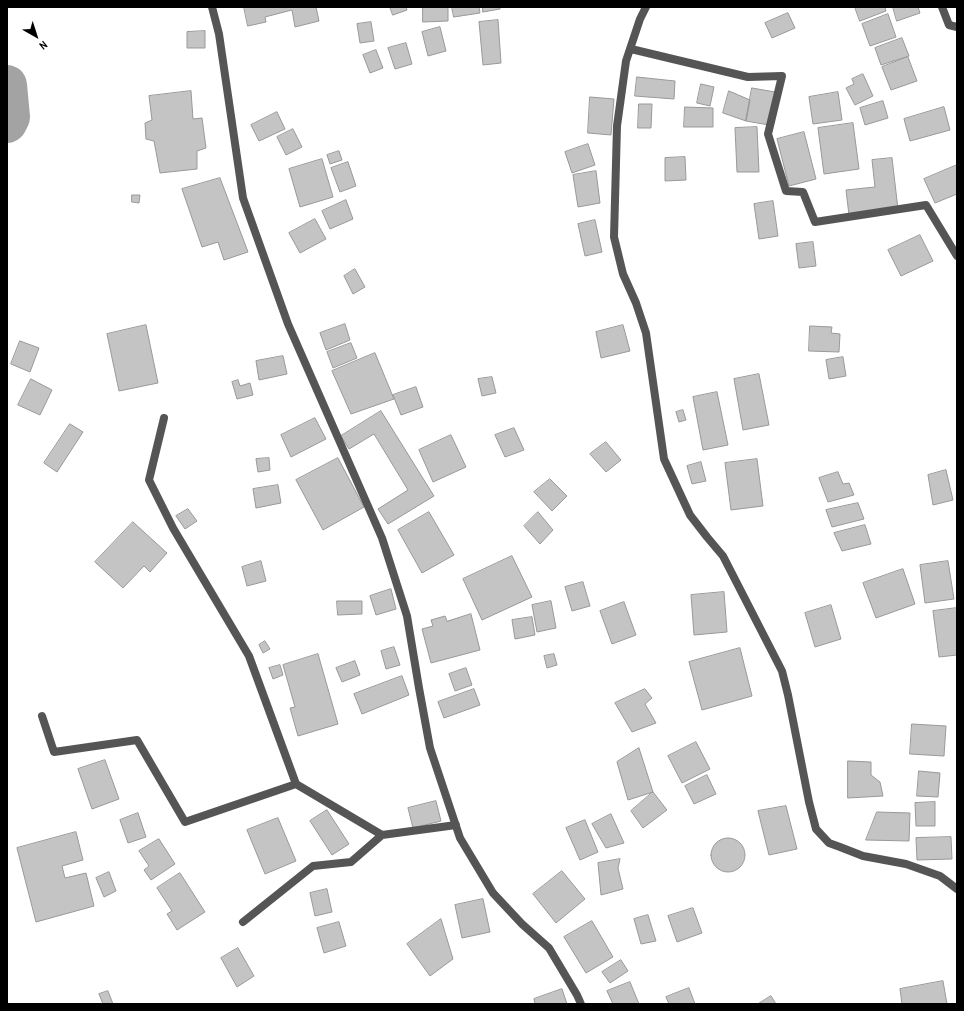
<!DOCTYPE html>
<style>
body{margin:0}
#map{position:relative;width:964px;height:1011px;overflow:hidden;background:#fff;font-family:"Archivo Narrow",sans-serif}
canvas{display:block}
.frame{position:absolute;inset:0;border:8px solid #000;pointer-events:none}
.north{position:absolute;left:16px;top:16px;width:40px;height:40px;-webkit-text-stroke:3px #fff;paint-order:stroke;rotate:141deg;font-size:11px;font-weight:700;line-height:16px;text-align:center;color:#000}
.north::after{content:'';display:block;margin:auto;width:14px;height:18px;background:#000;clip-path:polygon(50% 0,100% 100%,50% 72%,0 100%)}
</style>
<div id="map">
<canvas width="964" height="1011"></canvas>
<div class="frame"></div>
<div class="north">N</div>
</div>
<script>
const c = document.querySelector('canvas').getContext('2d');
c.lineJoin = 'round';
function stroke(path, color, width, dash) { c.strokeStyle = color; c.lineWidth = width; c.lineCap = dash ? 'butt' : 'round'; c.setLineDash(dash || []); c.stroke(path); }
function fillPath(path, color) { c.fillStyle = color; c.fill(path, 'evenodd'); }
const river = new Path2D(`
 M7,85l3,32 -3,6`);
const building = new Path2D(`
 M244,7h72l3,14 -24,6 -3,-17 -27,7 1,5 -18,4z
 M390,7h16l1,3 -14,5z
 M423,7h25v14l-25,1z
 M452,7h27l1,6 -26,4z
 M483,7h17v2l-17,3z
 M855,7h30l1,4 -26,10z
 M893,7h25l2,6 -23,8z
 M788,13l7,15 -23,10 -7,-15z
 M888,14l8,23 -26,9 -8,-22z
 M498,20l3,43 -18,2 -4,-43z
 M371,22l3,19 -14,2 -3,-19z
 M440,27l6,24 -18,5 -6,-24z
 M205,31v17h-18v-16z
 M902,38l7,18 -28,9 -6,-17z
 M406,43l6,21 -17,5 -7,-21z
 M376,50l7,18 -13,5 -7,-18z
 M908,57l9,24 -26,9 -9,-23z
 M863,74l10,22 -18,9 -9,-17 8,-4 -2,-5z
 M637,77l38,4 -1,18 -39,-3z
 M701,84l13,3 -4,19 -13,-3z
 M752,88l23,4 -6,33 -23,-4z
 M191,91l2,28 9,-1 4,30 -9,3v18l-37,4 -6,-32 -8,-2 -1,-16 7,-3 -3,-24z
 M729,91l21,9 -4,21 -23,-8z
 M838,92l4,28 -29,4 -4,-27z
 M590,97l24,2 -3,36 -23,-2z
 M883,101l5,17 -23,7 -5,-17z
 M639,104h13l-1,24h-13z
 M685,107l28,1v19h-29z
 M944,107l6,23 -40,11 -6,-22z
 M277,112l8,17 -26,12 -8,-16z
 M853,123l6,46 -35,5 -6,-46z
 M757,127l2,45h-22l-2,-44z
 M293,129l9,18 -16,8 -9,-18z
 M804,132l12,47 -27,7 -12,-47z
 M588,144l7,21 -23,8 -7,-21z
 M339,151l3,9 -12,4 -3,-9z
 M685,157l1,23 -21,1v-23z
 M892,158l6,51 -49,6 -3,-25 29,-3 -3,-27z
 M322,159l11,38 -33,10 -11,-38z
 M348,162l8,24 -16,6 -9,-24z
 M957,165v29l-22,9 -11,-24z
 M596,171l4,32 -22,4 -5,-32z
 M220,178l28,74 -24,8 -6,-18 -16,5 -20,-58z
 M132,195h8l-1,8 -7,-1z
 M346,200l7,19 -23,10 -8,-18z
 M773,201l5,35 -19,3 -5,-35z
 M315,219l11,20 -26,14 -11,-20z
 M595,220l7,32 -17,4 -7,-32z
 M920,235l13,26 -32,15 -13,-26z
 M813,242l3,24 -17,2 -3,-24z
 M355,269l10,18 -12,7 -9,-18z
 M345,324l5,16 -24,10 -6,-17z
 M146,325l12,58 -39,8 -12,-57z
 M623,325l7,26 -29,7 -5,-26z
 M810,326l22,1 -1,6 9,1 -1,18 -30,-1z
 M20,341l19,7 -9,24 -19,-8z
 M351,343l6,15 -24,10 -6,-16z
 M375,353l19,46 -43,15 -19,-43z
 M283,356l4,18 -28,6 -3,-19z
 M843,357l3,19 -17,3 -3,-19z
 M759,374l10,51 -26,5 -9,-51z
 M492,377l4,16 -14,3 -4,-17z
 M31,379l21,11 -12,25 -22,-10z
 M238,380l2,6 10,-3 3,12 -16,4 -5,-17z
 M416,387l7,20 -22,8 -8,-20z
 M717,392l11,53 -25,5 -10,-53z
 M683,410l3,10 -7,2 -3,-10z
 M381,411l53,85 -46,28 -10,-15 30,-19 -34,-56 -25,15 -8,-13z
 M315,418l11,21 -35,18 -10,-22z
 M70,424l13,8 -26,40 -13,-9z
 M514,428l10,22 -19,7 -10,-22z
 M451,435l15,32 -33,15 -14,-32z
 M606,442l15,18 -15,12 -16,-18z
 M269,458l1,12 -12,2 -2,-13z
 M338,458l26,49 -41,23 -27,-50z
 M757,459l6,47 -32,4 -6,-47z
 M701,462l5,19 -14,3 -5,-18z
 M946,470l7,30 -20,5 -5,-30z
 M838,472l5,12 6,-1 5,12 -26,7 -9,-24z
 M550,479l17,17 -15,15 -18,-19z
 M278,485l3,18 -25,5 -3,-19z
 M858,503l6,16 -32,8 -6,-17z
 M188,509l9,12 -12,8 -9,-13z
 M429,512l25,43 -32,18 -24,-43z
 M538,512l15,18 -13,14 -16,-18z
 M133,522l34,31 -17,19 -6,-6 -21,22 -28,-26z
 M865,525l6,19 -29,7 -8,-18z
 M512,556l20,41 -50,23 -19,-41z
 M261,561l5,20 -19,5 -5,-19z
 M948,561l6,38 -29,4 -5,-38z
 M903,569l12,35 -39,14 -13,-35z
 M583,582l7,24 -18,5 -7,-24z
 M391,589l5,20 -20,6 -6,-19z
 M724,592l3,40 -33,3 -3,-40z
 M337,601h25v13l-24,1z
 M551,601l5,27 -19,4 -5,-27z
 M624,602l12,33 -24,9 -12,-33z
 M831,605l10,34 -26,8 -10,-34z
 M957,608v47l-18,2 -6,-46z
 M471,614l9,36 -49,13 -9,-34 11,-3 -2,-6 14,-4 2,5z
 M532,617l3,18 -20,4 -3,-19z
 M265,641l5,8 -7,4 -4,-8z
 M394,647l6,18 -14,4 -5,-18z
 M740,648l12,48 -50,14 -13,-48z
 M318,654l20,70 -40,12 -8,-28 5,-1 -12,-42z
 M554,654l3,11 -10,3 -3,-12z
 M355,661l5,14 -18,7 -6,-14z
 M280,665l3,10 -10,4 -4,-11z
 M466,668l6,17 -17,6 -6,-17z
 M402,676l7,19 -47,19 -8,-20z
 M474,689l6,16 -36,13 -6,-16z
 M645,689l7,9 -7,6 11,19 -24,9 -17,-29z
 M912,724l34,2 -2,30 -34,-2z
 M696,742l14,27 -28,14 -14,-27z
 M639,748l14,44 -25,8 -11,-38z
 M105,760l14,39 -27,10 -14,-40z
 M848,761l23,1v13l9,7 3,14 -35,2z
 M919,771l21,2 -2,24 -21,-1z
 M707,775l9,19 -22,10 -9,-18z
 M653,792l14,18 -24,18 -12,-17z
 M436,801l5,20 -28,7 -5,-20z
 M935,802v24h-19l-1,-23z
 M786,806l11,43 -28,6 -11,-44z
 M327,810l22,34 -17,11 -22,-34z
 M877,812l33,1 -1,28 -43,-1z
 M138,813l8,24 -18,6 -8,-23z
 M611,814l13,29 -18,5 -14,-24z
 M278,818l18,43 -31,13 -18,-44z
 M585,820l13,32 -18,8 -14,-32z
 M76,832l7,28 -21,6 3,12 21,-5 8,33 -58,16 -19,-74z
 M951,837l1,22 -35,1 -1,-22z
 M711 855a17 17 0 1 1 34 0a17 17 0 1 1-34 0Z
 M159,839l16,25 -24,16 -7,-10 5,-4 -10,-15z
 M620,859l-2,9 5,21 -22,6 -3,-32z
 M562,871l23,28 -29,24 -23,-29z
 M109,872l7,19 -12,6 -8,-19z
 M180,873l25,39 -28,18 -10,-16 5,-3 -15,-23z
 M327,889l5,23 -17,4 -5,-23z
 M483,899l7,33 -28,6 -7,-33z
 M693,908l9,25 -25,9 -9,-26z
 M648,915l8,26 -15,3 -7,-25z
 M441,919l12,40 -23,17 -23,-32z
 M592,921l21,36 -27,16 -22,-36z
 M339,922l7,24 -22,7 -7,-25z
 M238,948l16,28 -17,11 -16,-29z
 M621,960l7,11 -18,12 -8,-11z
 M943,981l4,23h-45l-2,-15z
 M630,982l9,22h-26l-6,-13z
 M689,988l6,16h-26l-3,-7z
 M562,989l5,15h-32l-1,-5z
 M108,991l5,13h-10l-4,-10z
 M771,996l5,8h-18z`);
const minor = new Path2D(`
 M212,7l7,27 24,164 45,126 94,214 25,78 12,72 11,60 30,90 33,55 29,31 27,24 28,47 4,9
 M646,7l-6,12 -14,42 -9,65 -3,111 9,37 13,29 10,30 18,126 26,56 17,22 16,19 59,115 6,24 21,107 7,27 13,14 11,4 23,9 43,8 34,12 17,13
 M942,7l7,18 8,2
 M631,49l117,28 34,-1 -14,58 18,57 17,1 12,30 111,-17 31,51
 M164,418l-15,62 24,48 76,128 47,128 86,51 74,-10
 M42,716l12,36 83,-12 48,82 111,-38
 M243,922l70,-56 38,-4 31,-27`);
stroke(river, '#a3a3a3', 40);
fillPath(building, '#c4c4c4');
stroke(building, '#999', 1);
stroke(minor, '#555', 8);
</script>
